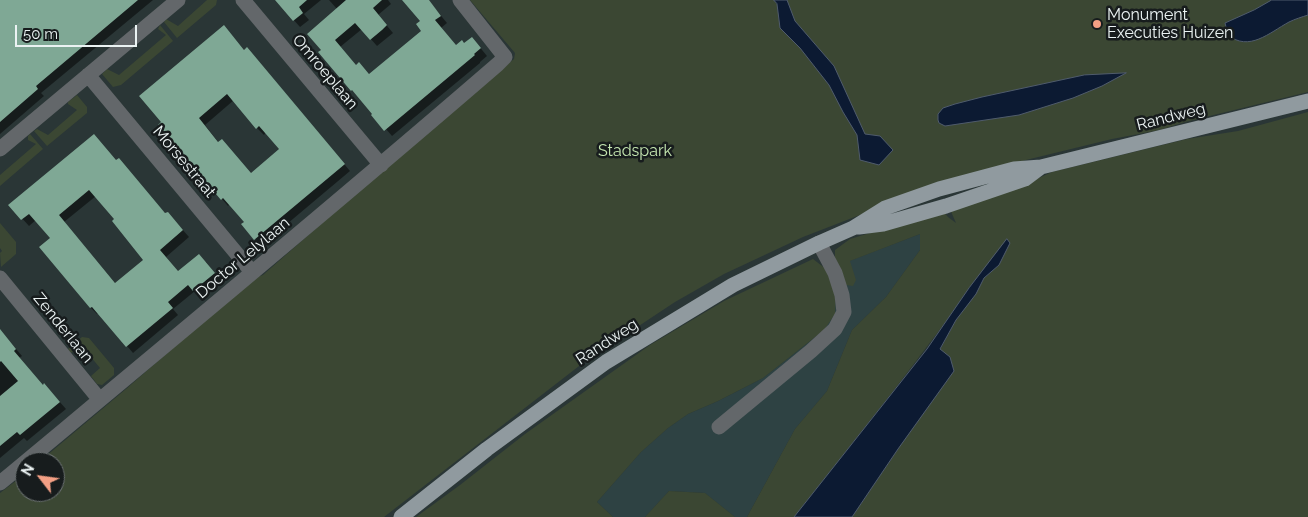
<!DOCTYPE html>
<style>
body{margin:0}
#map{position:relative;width:1308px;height:517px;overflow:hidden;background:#2a3636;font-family:Raleway,sans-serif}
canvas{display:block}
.north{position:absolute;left:15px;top:452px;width:50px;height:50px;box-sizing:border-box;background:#171c1d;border:1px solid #6c7273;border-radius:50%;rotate:300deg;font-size:14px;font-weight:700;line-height:20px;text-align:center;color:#ebf3f3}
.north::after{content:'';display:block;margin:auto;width:18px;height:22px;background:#f39f84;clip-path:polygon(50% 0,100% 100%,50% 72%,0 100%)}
.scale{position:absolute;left:15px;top:25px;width:122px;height:22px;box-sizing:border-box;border:2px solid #ebf3f3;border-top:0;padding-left:6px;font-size:15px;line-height:18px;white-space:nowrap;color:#ebf3f3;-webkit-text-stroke:4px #171c1d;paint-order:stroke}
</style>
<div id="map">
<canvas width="1308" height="517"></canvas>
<div class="north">N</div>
<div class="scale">50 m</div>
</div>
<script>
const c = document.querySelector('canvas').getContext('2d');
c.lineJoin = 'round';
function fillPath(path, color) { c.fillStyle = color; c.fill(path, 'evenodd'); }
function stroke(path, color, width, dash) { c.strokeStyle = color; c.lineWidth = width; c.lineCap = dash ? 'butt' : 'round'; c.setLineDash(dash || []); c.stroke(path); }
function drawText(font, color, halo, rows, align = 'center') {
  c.font = font + ' Raleway,sans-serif'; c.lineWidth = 5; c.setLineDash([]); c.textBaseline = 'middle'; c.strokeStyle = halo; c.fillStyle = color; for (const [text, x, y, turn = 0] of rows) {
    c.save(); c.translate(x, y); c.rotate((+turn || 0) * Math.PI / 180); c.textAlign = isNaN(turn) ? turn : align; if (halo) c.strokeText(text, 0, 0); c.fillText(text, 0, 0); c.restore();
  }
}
const built = new Path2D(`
 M920,234v16l-34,47 -34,33 -25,61 -32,38 -48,88h-12l-30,-24 -36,-2 -24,26h-32l-16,-15 44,-50 27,-24 20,-14 30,-13 45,-23 61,-48 12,-38 13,-31z`);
const green = new Path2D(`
 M207,0h10l-1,5 -39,33 -13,-16 2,-3 12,7z
 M470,0h838v92l-123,30 -25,8 -48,9 -86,21 -94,27 -129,50 -79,37 -49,28 -92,61 -199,154h-384v-24l25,-19v18h30v-30h-16l87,-73 126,-110 11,-4 116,-102 135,-114 1,-6z
 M160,25l13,16 -52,44 -8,2 -11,-13 5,-5 12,6 47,-40 -8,-6z
 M77,95l10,12v6l-40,33 -13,-15 3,-2 11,6 29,-25 -9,-6v-2z
 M1308,112v405h-456l46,-68 42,-99 16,-30 28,-42 15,-13 -14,3c-61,85 -126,167 -191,249h-47l48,-88 32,-38 25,-61 34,-33 34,-47v-16l-70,27 6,19 -3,6 -7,-1 -11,-25v-10l15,-11 93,-28 5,6 8,6 -7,-16 59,-15 44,-20 135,-33 51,-8z
 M30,134l13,15 -43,37v-11l36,-31 -8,-4v-4z
 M0,223l16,19v12l-15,13 -1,-14 2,-2 -2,-3z
 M813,259l13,10 10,23 -1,22 -11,16 -61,48 -45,23 -30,13 -20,14 -27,24 -44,50 16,15h-197l44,-32 65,-51 125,-89 74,-44z
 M82,337l7,1 25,30v7l-12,10 -5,-1 -6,-8 9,-8 -19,-23 -10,8 -3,-4z
 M669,491l36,2 30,24h-90z`);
const water = new Path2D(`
 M774,0h13l8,21 39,45 31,68 15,2 13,14 -14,15 -19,-5 -3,-25 -14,-23 -14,-27 -29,-37 -20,-20 -3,-24z
 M1272,0h36v15c-6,2 -13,4 -19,7 -20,11 -40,30 -61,13l-3,-12 29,-13z
 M1126,73l-24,13 -29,12 -54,17 -74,11 -6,-3 -1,-3v-6l5,-6 12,-4 27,-7 102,-22z
 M1007,239l3,4 -11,22 -15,13 -8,16 -20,26 -16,29 10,8 4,14 -56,78 -46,68h-58l133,-168 42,-61z`);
const shadow = new Path2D(`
 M0,0h153l-112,93 3,3 -44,38z
 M276,0h45l-17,14 5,6 -9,7z
 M329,0h59l3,4 -13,11 15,18 -16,13 -15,-17 -22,18 16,19 3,-3 11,12 53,-44 -1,-9 -18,-22h24l19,23 -6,5 15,18 8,-2 14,1 9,11 -7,6v1l-88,73 -72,-84 17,-43z
 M230,33l15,18 9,5 96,115 -88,74 -7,-6 -10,-17 -15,-18 -2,2 -6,-7 -62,-74zM234,100l23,28 7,7 2,-3 15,17 -30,25 -32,-31 -14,-18z
 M116,161l50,53 9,7 14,16 -23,20 13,16 27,-11 14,18 -19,16 -6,-5 -22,18 5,6 -45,38 -34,-40 -2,1 -6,-6 -39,-70 -16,-18 -7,6 -19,-21zM96,196l20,23 29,41 -29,24 -52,-62z
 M0,330l22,26 -3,2 24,28 8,6 15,17 -39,32 -3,-3 -24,20z`);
const building = new Path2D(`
 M0,0h138l-102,86 2,3 -38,33z
 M275,0h32l-8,7 4,6 -10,8z
 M346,0h36l-9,8 14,17 -5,5 -12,10 -15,-17 -20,17 21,25 3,-3 10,12 52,-43 -5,-7 4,-3 -18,-21h27l12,16 -6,4 21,25 6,-5 2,3 8,-6 9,11 -7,6 1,1 -91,76 -13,-16 1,-1 -20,-24 -1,1 -33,-39 3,-2 -14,-16z
 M224,25l20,25 3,-3 98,117 -91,76 -13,-16 3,-2 -21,-24 -2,2 -63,-75 3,-3 -22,-26zM227,94l29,35 3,-3 20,23 -28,24 -29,-34 -4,3 -19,-24z
 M94,134l22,26 3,-2 46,55 3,-1 15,18 -23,20 18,21 21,-17 16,19 -22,18 -5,-6 -20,17 5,6 -47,39 -34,-40 -2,1 -51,-61 11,-9 -21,-24 -8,6 -13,-15zM89,190l25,29 -2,2 31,39 -28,23 -56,-68z
 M0,329l16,20 -2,2 29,34 1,-2 16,19 -40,33 -3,-3 -17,14v-50l18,-15 -17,-20 -1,1z`);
const minor = new Path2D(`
 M243,0l138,165
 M88,75l164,197
 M0,149l178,-149
 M0,278l100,122
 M719,427l92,-76 24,-22 9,-17 -2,-17 -7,-22 -16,-30
 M0,483c167,-139 334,-277 498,-419l7,-7 -45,-57`);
const major = new Path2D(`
 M859,227l24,-3 63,-18 79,-27 16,-12
 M401,517l86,-68 119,-87 127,-77 86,-42 34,-15 32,-20 54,-19 75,-20 27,-2 267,-66`);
const markers = [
 [1097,24,5,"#f39f84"]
];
const poiNames = [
 ["Monument",1107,15],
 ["Executies Huizen",1107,33]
];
const streetNames = [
 ["Omroeplaan",325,72,50],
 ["Randweg",1171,117,-14],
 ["Morsestraat",184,162,50],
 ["Doctor Lelylaan",243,258,-40],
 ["Zenderlaan",63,328,51],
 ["Randweg",607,342,-33]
];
const parkNames = [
 ["Stadspark",635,151]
];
fillPath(built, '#2e4243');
fillPath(green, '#3b4733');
fillPath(water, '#0c1a32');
stroke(water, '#4f5b6c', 1);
fillPath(shadow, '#0007');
fillPath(building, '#7fa895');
stroke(minor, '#63676a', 15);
stroke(major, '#909a9f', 15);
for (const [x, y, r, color] of markers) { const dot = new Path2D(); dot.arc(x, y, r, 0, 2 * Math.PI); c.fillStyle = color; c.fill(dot); stroke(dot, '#171c1d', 2); }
drawText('16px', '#ebf3f3', '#171c1d', poiNames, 'left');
drawText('16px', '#ebf3f3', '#171c1d', streetNames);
drawText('16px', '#c5e7b1', '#171c1d', parkNames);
</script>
